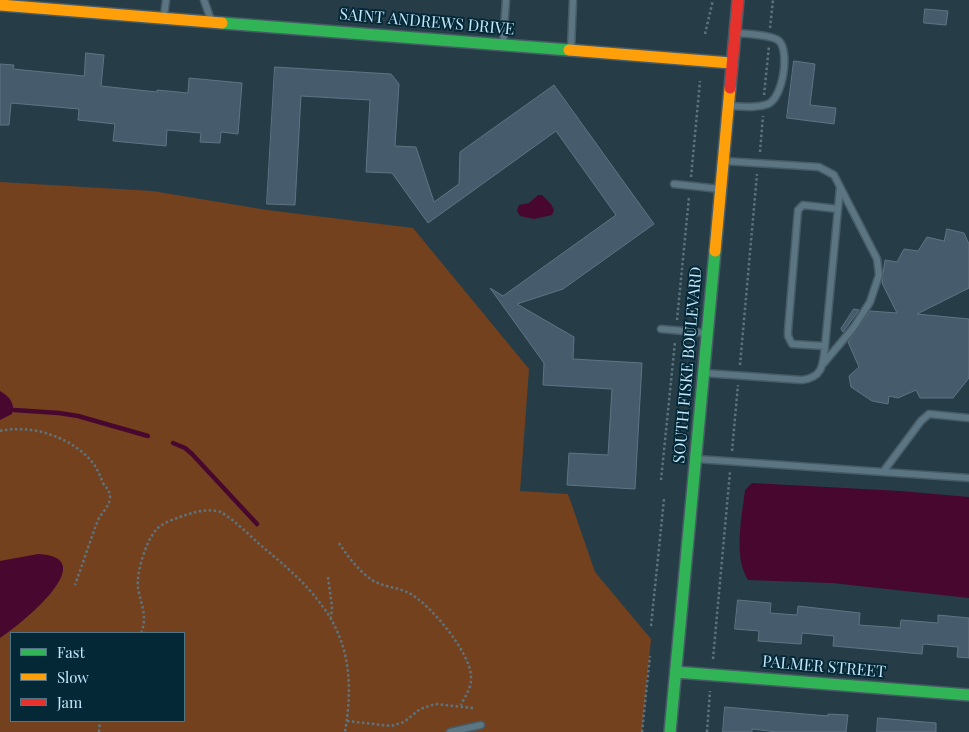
<!DOCTYPE html>
<style>
body{margin:0}
#map{position:relative;width:969px;height:732px;overflow:hidden;background:#263d48;font-family:"Playfair Display",serif}
canvas{display:block}
.legend{position:absolute;left:10px;top:632px;width:175px;height:90px;box-sizing:border-box;background:#052837;border:1px solid #517586;margin:0;padding:6px 9px;list-style:none;font-size:15px;color:#c3e8fc}
.legend li{display:flex;align-items:center;gap:10px;height:25px}
.legend b{width:25px;border:1px solid #517586}
</style>
<div id="map">
<canvas width="969" height="732"></canvas>
<ul class="legend">
<li><b style="height:6px;background:#30b455"></b>Fast</li>
<li><b style="height:6px;background:#ff9f0a"></b>Slow</li>
<li><b style="height:6px;background:#e5322d"></b>Jam</li>
</ul>
</div>
<script>
const c = document.querySelector('canvas').getContext('2d');
c.lineJoin = 'round';
function fillPath(path, color) { c.fillStyle = color; c.fill(path, 'evenodd'); }
function stroke(path, color, width, dash) { c.strokeStyle = color; c.lineWidth = width; c.lineCap = dash ? 'butt' : 'round'; c.setLineDash(dash || []); c.stroke(path); }
function drawText(font, color, halo, rows, align = 'center') {
  c.font = font + ' "Playfair Display",serif'; c.lineWidth = 4; c.setLineDash([]); c.textBaseline = 'middle'; c.strokeStyle = halo; c.fillStyle = color; for (const [text, x, y, turn = 0] of rows) {
    c.save(); c.translate(x, y); c.rotate((+turn || 0) * Math.PI / 180); c.textAlign = isNaN(turn) ? turn : align; if (halo) c.strokeText(text, 0, 0); c.fillText(text, 0, 0); c.restore();
  }
}
const green = new Path2D(`
 M0,182l152,9 115,19 146,18 116,141 -9,122 48,3 27,78 56,67 -9,93h-642zM11,633h173v88h-173z`);
const water = new Path2D(`
 M538,195h4l9,9 3,6 -2,5 -18,4 -14,-3 -3,-5 2,-6 10,-2z
 M0,391c9,5 16,13 12,23l-12,6z
 M752,483l148,8 69,6v101l-137,-15 -84,-3c-15,-24 -6,-63 -3,-90z
 M38,554c67,3 -19,72 -38,84v-77z`);
const stream = new Path2D(`
 M14,410l45,3 19,3 70,20
 M173,443l12,5 7,6 65,70`);
const building = new Path2D(`
 M925,9l23,2 -2,14 -22,-2z
 M86,53l18,2 -3,31 56,6v-2l31,3 1,-15 53,5 -4,51 -17,-2 -1,11 -20,-1 1,-9 -34,-3 -1,16 -53,-5 2,-17 -37,-4 1,-11 -68,-6 -2,22h-9v-61l14,1 -1,4 71,7z
 M794,61l21,3 -5,41 26,3 -2,16 -47,-6z
 M275,67l116,7 8,10 -4,62 21,1 18,55 25,-18 1,-32 94,-67 100,139 -91,65 -46,15 57,33 -1,22 69,4 -7,126 -68,-4 2,-32 39,2 4,-66 -69,-4 1,-22 -54,-75 13,8 113,-81 -60,-84 -128,92 -36,-50 -26,-1 4,-72 -69,-4 -6,109 -28,-1z
 M947,229l17,4 5,11v44l-52,26 52,5v59l-16,20h-33l-4,-8 -18,8 -9,-2 -1,8 -16,-3 -21,-14 -2,-11 10,-9 -11,-25 22,-31 27,2 -15,-30 3,-23 12,2 7,-13 14,2 9,-14 17,4z
 M854,309l5,1 -16,22 -2,-3z
 M738,600l33,3 -1,10 27,2 1,-9 62,7 -1,12 29,2 12,1 1,-8 37,3v-8l31,3v40l-12,-1 1,-10 -35,-3 -1,10 -89,-8 1,-10 -32,-3 -1,11 -43,-3 1,-10 -24,-2z
 M725,707l103,9v-2l20,1 -2,17h-69l-25,-3v3h-29z
 M878,718l58,5v9h-59z`);
const path = new Path2D(`
 M770,28l3,-28
 M705,34l8,-34
 M764,95l5,-49
 M760,152l3,-36
 M691,177l9,-96
 M677,320l12,-123
 M740,365l17,-191
 M0,431c32,-7 72,6 93,32 5,7 7,13 10,20 3,5 7,7 7,14 0,9 -8,15 -12,23 -8,21 -15,43 -23,65
 M732,451l6,-66
 M661,480l14,-138
 M339,543c9,14 20,28 33,37 11,7 25,7 37,13 21,11 62,60 62,84 1,10 -6,19 -10,28
 M328,577l4,30 -1,11
 M651,626l13,-127
 M141,633c7,-16 0,-28 -3,-45 -2,-15 8,-47 18,-58 6,-7 16,-10 24,-13 14,-5 27,-9 41,-5 16,10 30,25 44,37 66,54 95,94 80,183
 M713,659l17,-187
 M347,721l44,5 13,-4 16,-13 15,-5 38,4
 M99,732l1,-11
 M642,732l8,-76
 M707,732l3,-41`);
const lane = new Path2D(`
 M204,0l7,20
 M164,16l2,-16
 M503,43l3,-43
 M571,49l2,-49
 M729,106c12,0 27,3 39,-2 15,-6 22,-53 11,-63 -6,-6 -32,-7 -42,-8
 M724,161l95,6 15,8 43,84 2,16 -9,27 -16,25 -31,37
 M674,184l46,5
 M838,209l-35,-4 -5,5 -10,121v5l4,8 33,2 13,-137 2,-22
 M661,329l45,4
 M704,373l98,7c21,-3 21,-15 23,-34
 M697,459l272,19
 M883,472l38,-51 8,-7 40,4
 M450,732l31,-7`);
const fast = new Path2D(`
 M222,23l347,27
 M676,672l293,23
 M670,732l45,-481`);
const slow = new Path2D(`
 M0,5l222,18
 M569,50l162,13
 M715,251l15,-163`);
const jam = new Path2D(`
 M730,88l8,-88`);
const streetNames = [
 ["SAINT ANDREWS DRIVE",427,22,5],
 ["SOUTH FISKE BOULEVARD",688,365,-85],
 ["PALMER STREET",824,667,5]
];
fillPath(green, '#74411e');
fillPath(water, '#47072f');
stroke(stream, '#47072f', 4.5);
fillPath(building, '#465c6c');
stroke(building, '#607383', 1);
stroke(lane, '#465b66', 9);
stroke(fast, '#465b66', 14);
stroke(slow, '#465b66', 14);
stroke(jam, '#465b66', 14);
stroke(path, '#5d747e', 2.5, [2.5, 2.5]);
stroke(lane, '#5b7582', 6);
stroke(fast, '#30b455', 11);
stroke(slow, '#ff9f0a', 11);
stroke(jam, '#e5322d', 11);
drawText('16px', '#c3e8fc', '#052837', streetNames);
</script>
